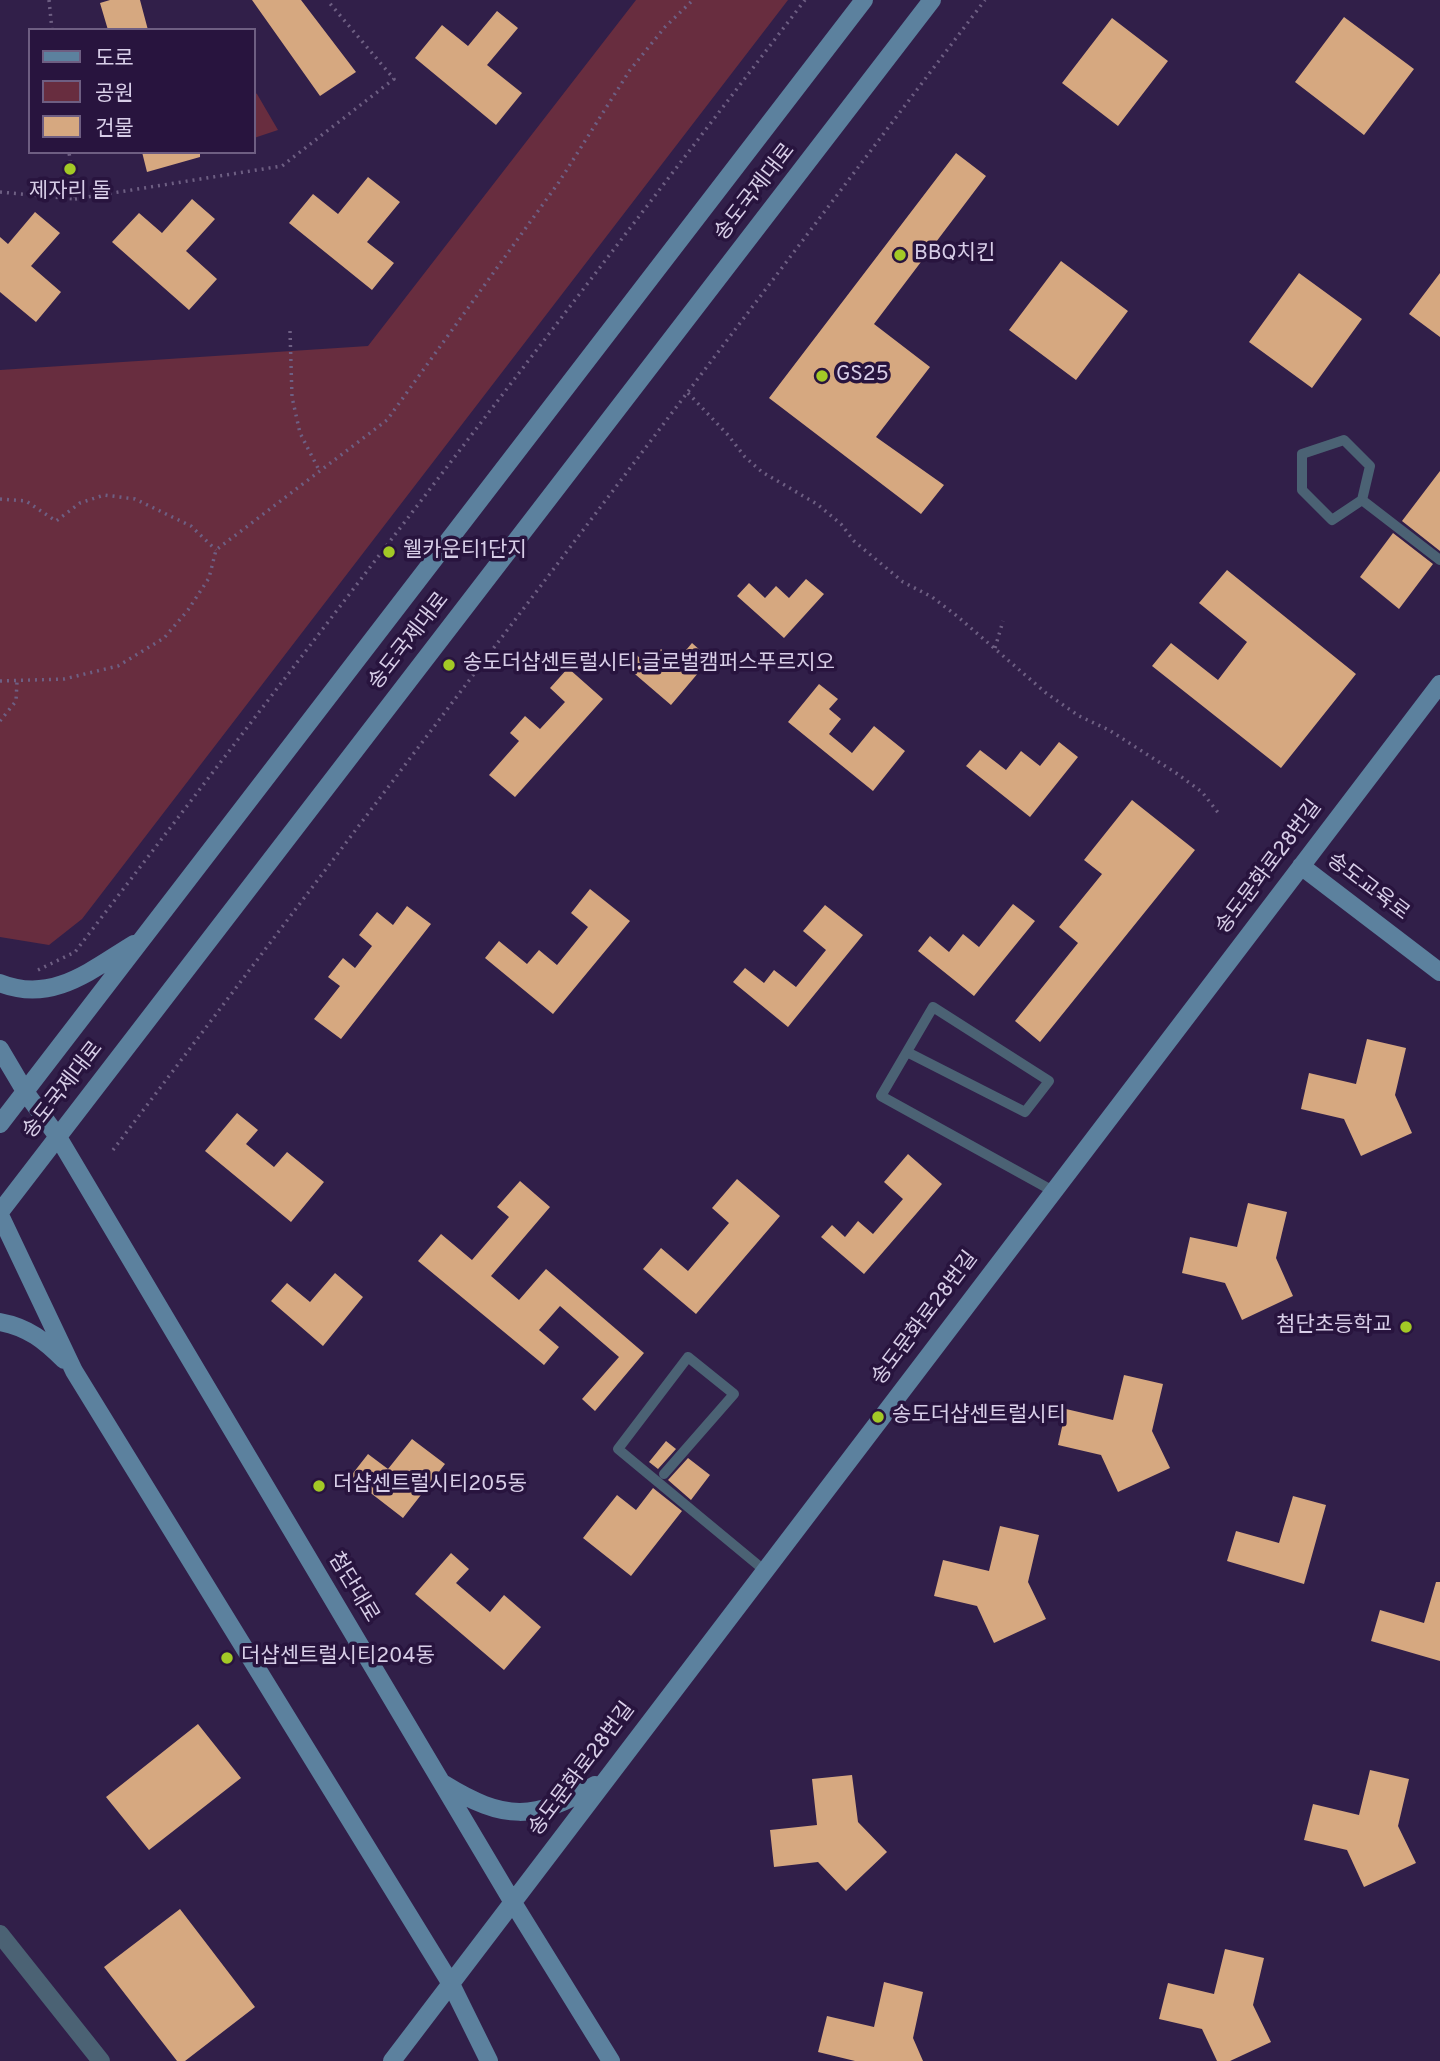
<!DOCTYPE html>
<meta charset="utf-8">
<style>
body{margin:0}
#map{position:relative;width:1440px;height:2061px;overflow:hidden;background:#311f49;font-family:Overpass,"Noto Sans KR",sans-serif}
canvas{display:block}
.legend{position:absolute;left:28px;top:28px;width:228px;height:126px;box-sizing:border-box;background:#28143e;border:2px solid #6e5e82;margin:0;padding:9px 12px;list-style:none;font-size:21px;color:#d8cee8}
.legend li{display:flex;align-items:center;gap:14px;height:35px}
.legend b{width:35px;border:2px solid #6e5e82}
</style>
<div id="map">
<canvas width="1440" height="2061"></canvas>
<ul class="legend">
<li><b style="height:9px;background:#5c819e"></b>도로</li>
<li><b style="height:19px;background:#682d3f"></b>공원</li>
<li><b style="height:19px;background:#d6a880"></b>건물</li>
</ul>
</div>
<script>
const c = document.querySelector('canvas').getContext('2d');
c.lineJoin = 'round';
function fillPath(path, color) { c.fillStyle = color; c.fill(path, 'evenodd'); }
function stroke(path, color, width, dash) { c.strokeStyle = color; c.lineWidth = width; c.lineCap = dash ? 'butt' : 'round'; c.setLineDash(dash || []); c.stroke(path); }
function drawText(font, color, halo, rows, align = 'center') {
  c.font = font + ' Overpass,"Noto Sans KR",sans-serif'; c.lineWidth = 7; c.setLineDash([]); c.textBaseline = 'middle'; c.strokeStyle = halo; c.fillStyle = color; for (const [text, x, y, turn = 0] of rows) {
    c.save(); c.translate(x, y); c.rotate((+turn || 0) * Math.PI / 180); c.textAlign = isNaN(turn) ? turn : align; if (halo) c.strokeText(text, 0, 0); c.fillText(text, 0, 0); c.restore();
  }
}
const green = new Path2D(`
 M636,0h152l-706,919 -33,26 -49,-8v-567l368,-24z
 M254,92l3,2 21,36 -24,8z`);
const building = new Path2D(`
 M110,0h30l8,30h-40l-8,-27z
 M252,0h49l55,72 -36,24z
 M497,11l21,17 -31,37 35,28 -26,32 -81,-67 27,-33 26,21z
 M1344,17l70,52 -50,66 -69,-53z
 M1112,18l56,43 -50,65 -56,-43z
 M142,152h58v5l-53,15z
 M956,153l30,23 -112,148 56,43 -54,70 68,48 -23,29 -152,-116z
 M368,177l32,25 -33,40 27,21 -22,27 -83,-67 24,-29 25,20z
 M192,199l23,20 -29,32 31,28 -28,31 -77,-68 27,-29 23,20z
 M35,212l25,21 -29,33 30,26 -25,30 -36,-30v-55l8,7z
 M1061,261l67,50 -52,69 -67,-50z
 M1299,273l63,46 -50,69 -63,-46z
 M1440,273v64l-31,-23z
 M1440,471v80l-38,-30z
 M1393,533l40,31 -34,45 -39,-32z
 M1227,570l129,104 -75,94 -129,-102 19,-23 47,37 29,-38 -48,-39z
 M806,579l18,15 -40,44 -47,-42 12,-13 16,15 11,-12 13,12z
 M692,643l18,16 -39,46 -49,-42 10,-12 16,14 13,-16 15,13z
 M568,668l35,31 -88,98 -26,-22 30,-34 -9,-8 15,-17 15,13 25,-27 -15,-14z
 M819,684l19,15 -9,10 12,10 -12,15 23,19 22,-27 31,25 -32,40 -85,-69z
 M1059,742l19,15 -48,60 -64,-51 14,-16 26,20 15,-19 19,15z
 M1132,800l63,50 -155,192 -25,-21 63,-78 -19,-16 43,-53 -18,-14z
 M590,889l40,32 -77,93 -68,-56 14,-17 28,23 12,-14 18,15 31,-38 -17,-14z
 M1013,904l22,17 -61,75 -56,-45 12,-15 19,16 14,-18 16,13z
 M825,905l38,30 -75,92 -55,-45 12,-14 19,15 10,-13 22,17 30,-37 -23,-19z
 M407,906l24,18 -90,115 -27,-20 26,-33 -12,-9 15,-19 12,10 17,-22 -13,-11 18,-23 16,13z
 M1367,1039l39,9 -11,47 17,38 -51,23 -17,-37 -43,-10 8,-36 47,11z
 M237,1113l21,17 -12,14 28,23 13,-15 37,30 -33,40 -86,-71z
 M908,1154l34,30 -78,90 -43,-37 11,-12 13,12 13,-16 15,13 30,-35 -19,-17z
 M737,1179l43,37 -84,98 -53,-45 18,-21 27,23 41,-48 -17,-15z
 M520,1181l30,26 -59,69 28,24 27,-31 98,84 -49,58 -13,-12 37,-42 -59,-51 -21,24 20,17 -15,18 -126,-104 23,-27 31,26 37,-43 -12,-10z
 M1248,1203l39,9 -11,46 17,38 -51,24 -17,-37 -43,-10 8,-36 47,10z
 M335,1273l28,24 -40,49 -52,-45 16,-18 23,19z
 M1124,1375l39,9 -11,47 18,37 -52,24 -17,-37 -43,-10 8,-36 47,11z
 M412,1439l33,25 -42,54 -53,-41 18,-23 20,15z
 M666,1441l10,8 -18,20 -9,-7z
 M688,1458l22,17 -19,25 -23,-20z
 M653,1488l29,23 -51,65 -48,-38 34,-43 19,15z
 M1293,1496l33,9 -22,79 -77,-23 9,-30 43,12z
 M1000,1526l39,9 -11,47 18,37 -52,24 -17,-37 -43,-10 9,-36 46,11z
 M451,1553l18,16 -13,14 34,29 14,-17 37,32 -37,43 -89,-76z
 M1436,1582h4v79l-69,-20 9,-31 44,13z
 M198,1724l43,54 -92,72 -43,-53z
 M1370,1770l39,9 -11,47 18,37 -52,24 -17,-37 -43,-10 9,-36 46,11z
 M852,1775l6,47 29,30 -41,39 -28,-29 -44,5 -4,-37 47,-5 -5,-46z
 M180,1909l75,98 -70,54h-8l-73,-94z
 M1225,1949l39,9 -11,47 18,37 -41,19h-13l-15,-32 -43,-10 9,-36 46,11z
 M884,1982l39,10 -10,46 10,23h-68l-37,-9 9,-36 47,11z`);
const path = new Path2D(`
 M49,0l3,30
 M0,192l75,7 -6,-47
 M75,199l207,-33 112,-87 -67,-79
 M290,331l2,66 8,36 20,39
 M688,393l40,42 17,22 17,15 55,32 24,20 13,17 49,41 29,15 25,19 89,77 33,23 30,14 67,43 26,19 18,23
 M0,499l26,2 30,20 24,-18 24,-8 31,4 56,27 25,24
 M995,648l8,-27
 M0,681l64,-2 54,-13 46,-28 24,-28 21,-32 7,-28 171,-130 172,-238 71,-112 35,-43 28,-27
 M0,721l16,-20 1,-19
 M38,970l37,-18 730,-952
 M113,1150l872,-1150`);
const lane = new Path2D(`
 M1344,440l26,26 -8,34 -30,20 -30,-30v-36z
 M1362,500l78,60
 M907,1052l118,60 24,-31 -116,-74 -52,89 172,95
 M664,1474l70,-80 -46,-37 -70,92 146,121`);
const street = new Path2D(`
 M0,1934l101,127`);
const secondary = new Path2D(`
 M1301,866l139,106
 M0,983c52,21 91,-13 134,-39
 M0,1049l26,44 32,44 454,764 99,160
 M0,1124l864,-1124
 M0,1212l932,-1212
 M0,1215l74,156 377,613 38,77
 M0,1322c28,5 45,19 64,38
 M444,1784c60,37 91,37 151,1
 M392,2061l1048,-1377`);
const markers = [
 [70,169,7,"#a3c926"],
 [900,255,7,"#a3c926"],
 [822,376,7,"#a3c926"],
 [389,552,7,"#a3c926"],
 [449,665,7,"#a3c926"],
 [1406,1327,7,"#a3c926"],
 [878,1417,7,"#a3c926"],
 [319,1486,7,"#a3c926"],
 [227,1658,7,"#a3c926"]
];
const poiNames = [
 ["제자리 돌",70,193,"center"],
 ["BBQ치킨",914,255],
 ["GS25",836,376],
 ["웰카운티1단지",403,552],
 ["송도더샵센트럴시티.글로벌캠퍼스푸르지오",463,665],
 ["첨단초등학교",1392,1327,"right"],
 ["송도더샵센트럴시티",892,1417],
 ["더샵센트럴시티205동",333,1486],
 ["더샵센트럴시티204동",241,1658]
];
const streetNames = [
 ["송도국제대로",756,193,-52],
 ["송도국제대로",410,642,-52],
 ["송도문화로28번길",1270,868,-53],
 ["송도교육로",1367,888,37],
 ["송도국제대로",64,1091,-52],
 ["송도문화로28번길",926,1319,-53],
 ["첨단대로",352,1588,59],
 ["송도문화로28번길",583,1770,-53]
];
fillPath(green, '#682d3f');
fillPath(building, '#d6a880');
stroke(path, '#6e5f83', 3.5, [2, 5]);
stroke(lane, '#4b6274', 10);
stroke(street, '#4b6274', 18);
stroke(secondary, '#5c819e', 18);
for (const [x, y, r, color] of markers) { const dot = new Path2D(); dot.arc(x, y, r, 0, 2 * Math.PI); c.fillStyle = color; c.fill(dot); stroke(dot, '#28143e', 2.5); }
drawText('21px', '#d8cee8', '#28143e', poiNames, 'left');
drawText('21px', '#d8cee8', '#28143e', streetNames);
</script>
